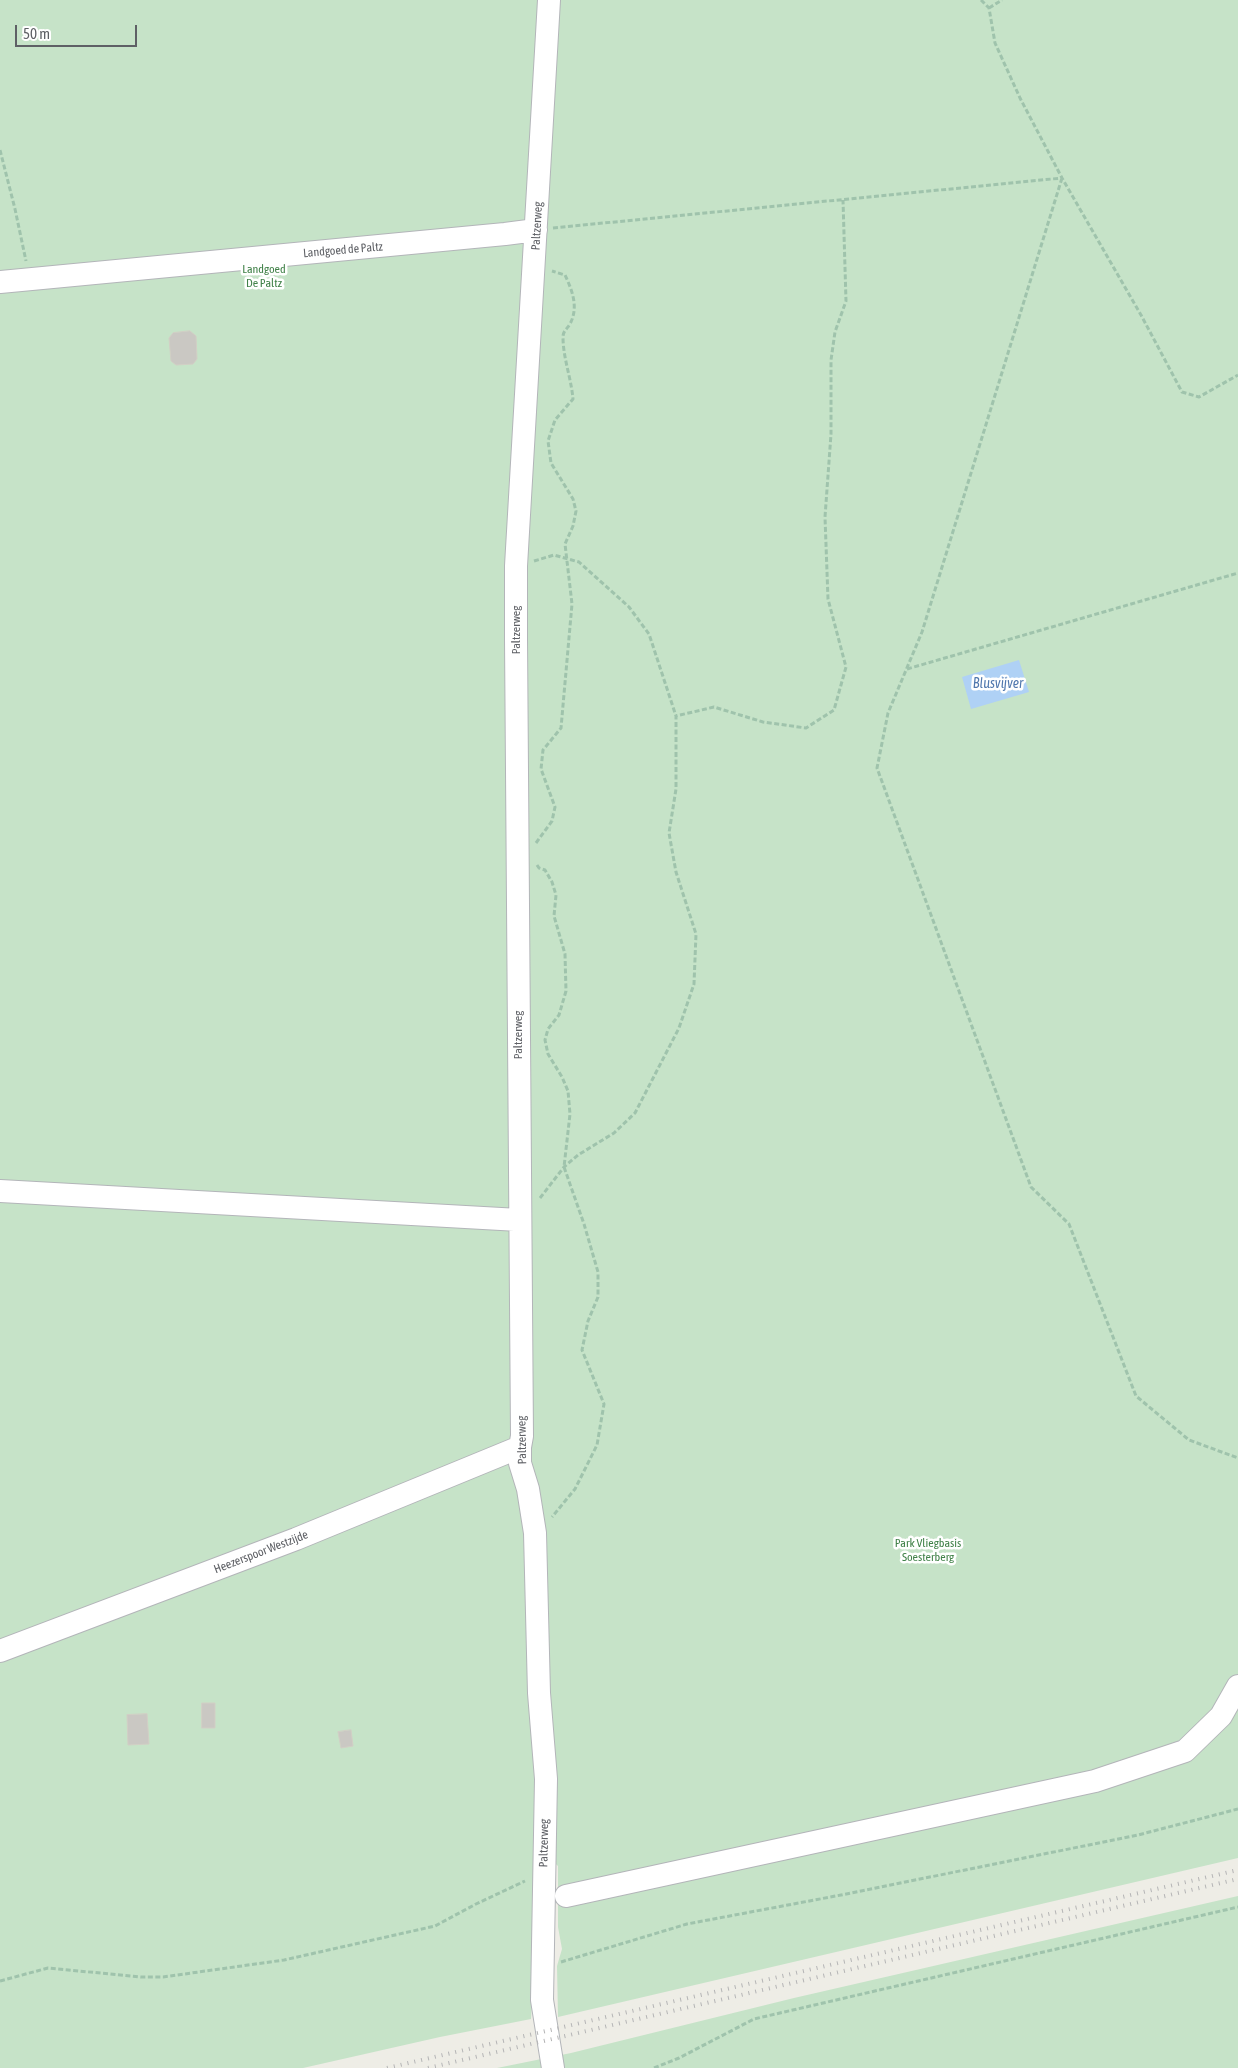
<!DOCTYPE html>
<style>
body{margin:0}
#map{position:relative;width:1238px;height:2068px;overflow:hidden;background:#eeede6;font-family:"Asap Condensed",sans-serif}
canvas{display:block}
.scale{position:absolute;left:15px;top:25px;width:122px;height:22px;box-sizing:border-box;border:2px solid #5e6065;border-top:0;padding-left:6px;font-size:15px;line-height:18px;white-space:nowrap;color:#5e6065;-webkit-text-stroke:4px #fff;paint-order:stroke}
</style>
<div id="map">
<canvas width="1238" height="2068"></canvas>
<div class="scale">50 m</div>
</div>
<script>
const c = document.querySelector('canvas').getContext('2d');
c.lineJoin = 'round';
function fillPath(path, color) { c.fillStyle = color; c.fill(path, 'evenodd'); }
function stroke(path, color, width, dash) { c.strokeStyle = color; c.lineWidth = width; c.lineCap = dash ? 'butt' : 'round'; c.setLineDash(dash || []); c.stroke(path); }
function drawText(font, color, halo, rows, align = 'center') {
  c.font = font + ' "Asap Condensed",sans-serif'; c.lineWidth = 5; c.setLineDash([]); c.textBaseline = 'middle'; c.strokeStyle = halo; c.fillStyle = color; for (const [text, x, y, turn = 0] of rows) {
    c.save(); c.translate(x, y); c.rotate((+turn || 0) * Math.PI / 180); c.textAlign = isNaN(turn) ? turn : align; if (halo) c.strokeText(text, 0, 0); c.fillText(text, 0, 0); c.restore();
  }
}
const green = new Path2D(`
 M0,0h1238v1858l-680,159 -1,-51 5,-17 -4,-22v-61l-18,-16 -9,169 -91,18 -137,31h-303z
 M1238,1896v172h-741l74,-15 223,-55z`);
const water = new Path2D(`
 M1019,660l10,32 -58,17 -9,-32z`);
const building = new Path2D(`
 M190,331l6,5 1,23 -4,5 -17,1 -5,-4 -2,-23 4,-5z
 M202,1703h13v25h-13z
 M147,1714l2,30 -21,1 -1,-30z
 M351,1730l2,16 -12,2 -3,-16z`);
const path = new Path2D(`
 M981,0l8,8 6,35 25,55 42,80 79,137 41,77 17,5 39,-22
 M989,8l13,-8
 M0,150l15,59 11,52
 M1062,178l-140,454 -34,81 -11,55 154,419 38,37 67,172 53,44 49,18
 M553,228l509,-50
 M534,561l20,-6 25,7 50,45 20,27 27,82
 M907,669l331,-96
 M536,843l16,-22 3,-14 -14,-38 2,-19 18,-22 11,-124 -7,-60 8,-18 3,-15 -3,-12 -22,-36 -3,-22 7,-21 18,-21c-2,-22 -10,-41 -10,-62 0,-6 4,-8 7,-13 9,-17 2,-34 -5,-49l-13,-4
 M537,865l2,3 6,2 7,12 4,13 -2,21 11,38 1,37 -7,24 -11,14 -3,11 3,14 14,23 6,14 2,23 -6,53 20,57 14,48v25l-10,24 -6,29 22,54 -7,41 -22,44 -23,28
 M540,1198l24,-31 14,-12 36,-22 21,-20 44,-85 15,-44 2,-50 -20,-62 -7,-39 7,-44v-73l38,-9 49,15 43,6 28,-18 12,-43 -18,-68 -3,-82 6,-83v-74l4,-28 11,-31 -3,-101
 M561,1962l126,-38 154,-29 297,-60 100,-26
 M0,1981l48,-13 93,9h22l121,-17 151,-34 41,-22 49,-23
 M654,2068l25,-10 75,-39 484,-112`);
const minor = new Path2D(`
 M549,0l-33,566v73l6,797 -2,11v16l8,26 7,44 4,160 7,86 -4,221 11,68
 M0,282l505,-48 31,-4
 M0,1191l519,29
 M0,1651l296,-112 224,-92
 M566,1896l529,-115 90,-30 36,-35 17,-30`);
const rail = new Path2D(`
 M387,2068l851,-198
 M428,2068l810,-189`);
const streetNames = [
 ["Paltzerweg",537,226,-87],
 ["Landgoed de Paltz",343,250,-5],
 ["Paltzerweg",516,630,-90],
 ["Paltzerweg",518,1035,-90],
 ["Paltzerweg",522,1440,-91],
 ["Heezerspoor Westzijde",261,1552,-21],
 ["Paltzerweg",544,1843,-89]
];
const parkNames = [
 ["Landgoed",264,269],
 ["De Paltz",264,283],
 ["Park Vliegbasis",928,1543],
 ["Soesterberg",928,1557]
];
const waterNames = [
 ["Blusvijver",998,684]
];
fillPath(green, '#c6e3c8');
fillPath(water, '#afd1f5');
fillPath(building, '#cac8c3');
stroke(building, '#d2cfc5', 1);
stroke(minor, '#b3b5b9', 24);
stroke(path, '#9fc3ac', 3, [5, 2.5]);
stroke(minor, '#fff', 22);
stroke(rail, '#b4b4b5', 4, [1, 6]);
drawText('12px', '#5e6065', '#fff', streetNames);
drawText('12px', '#408148', '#fff', parkNames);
drawText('italic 14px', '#5178ae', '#fff', waterNames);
</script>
